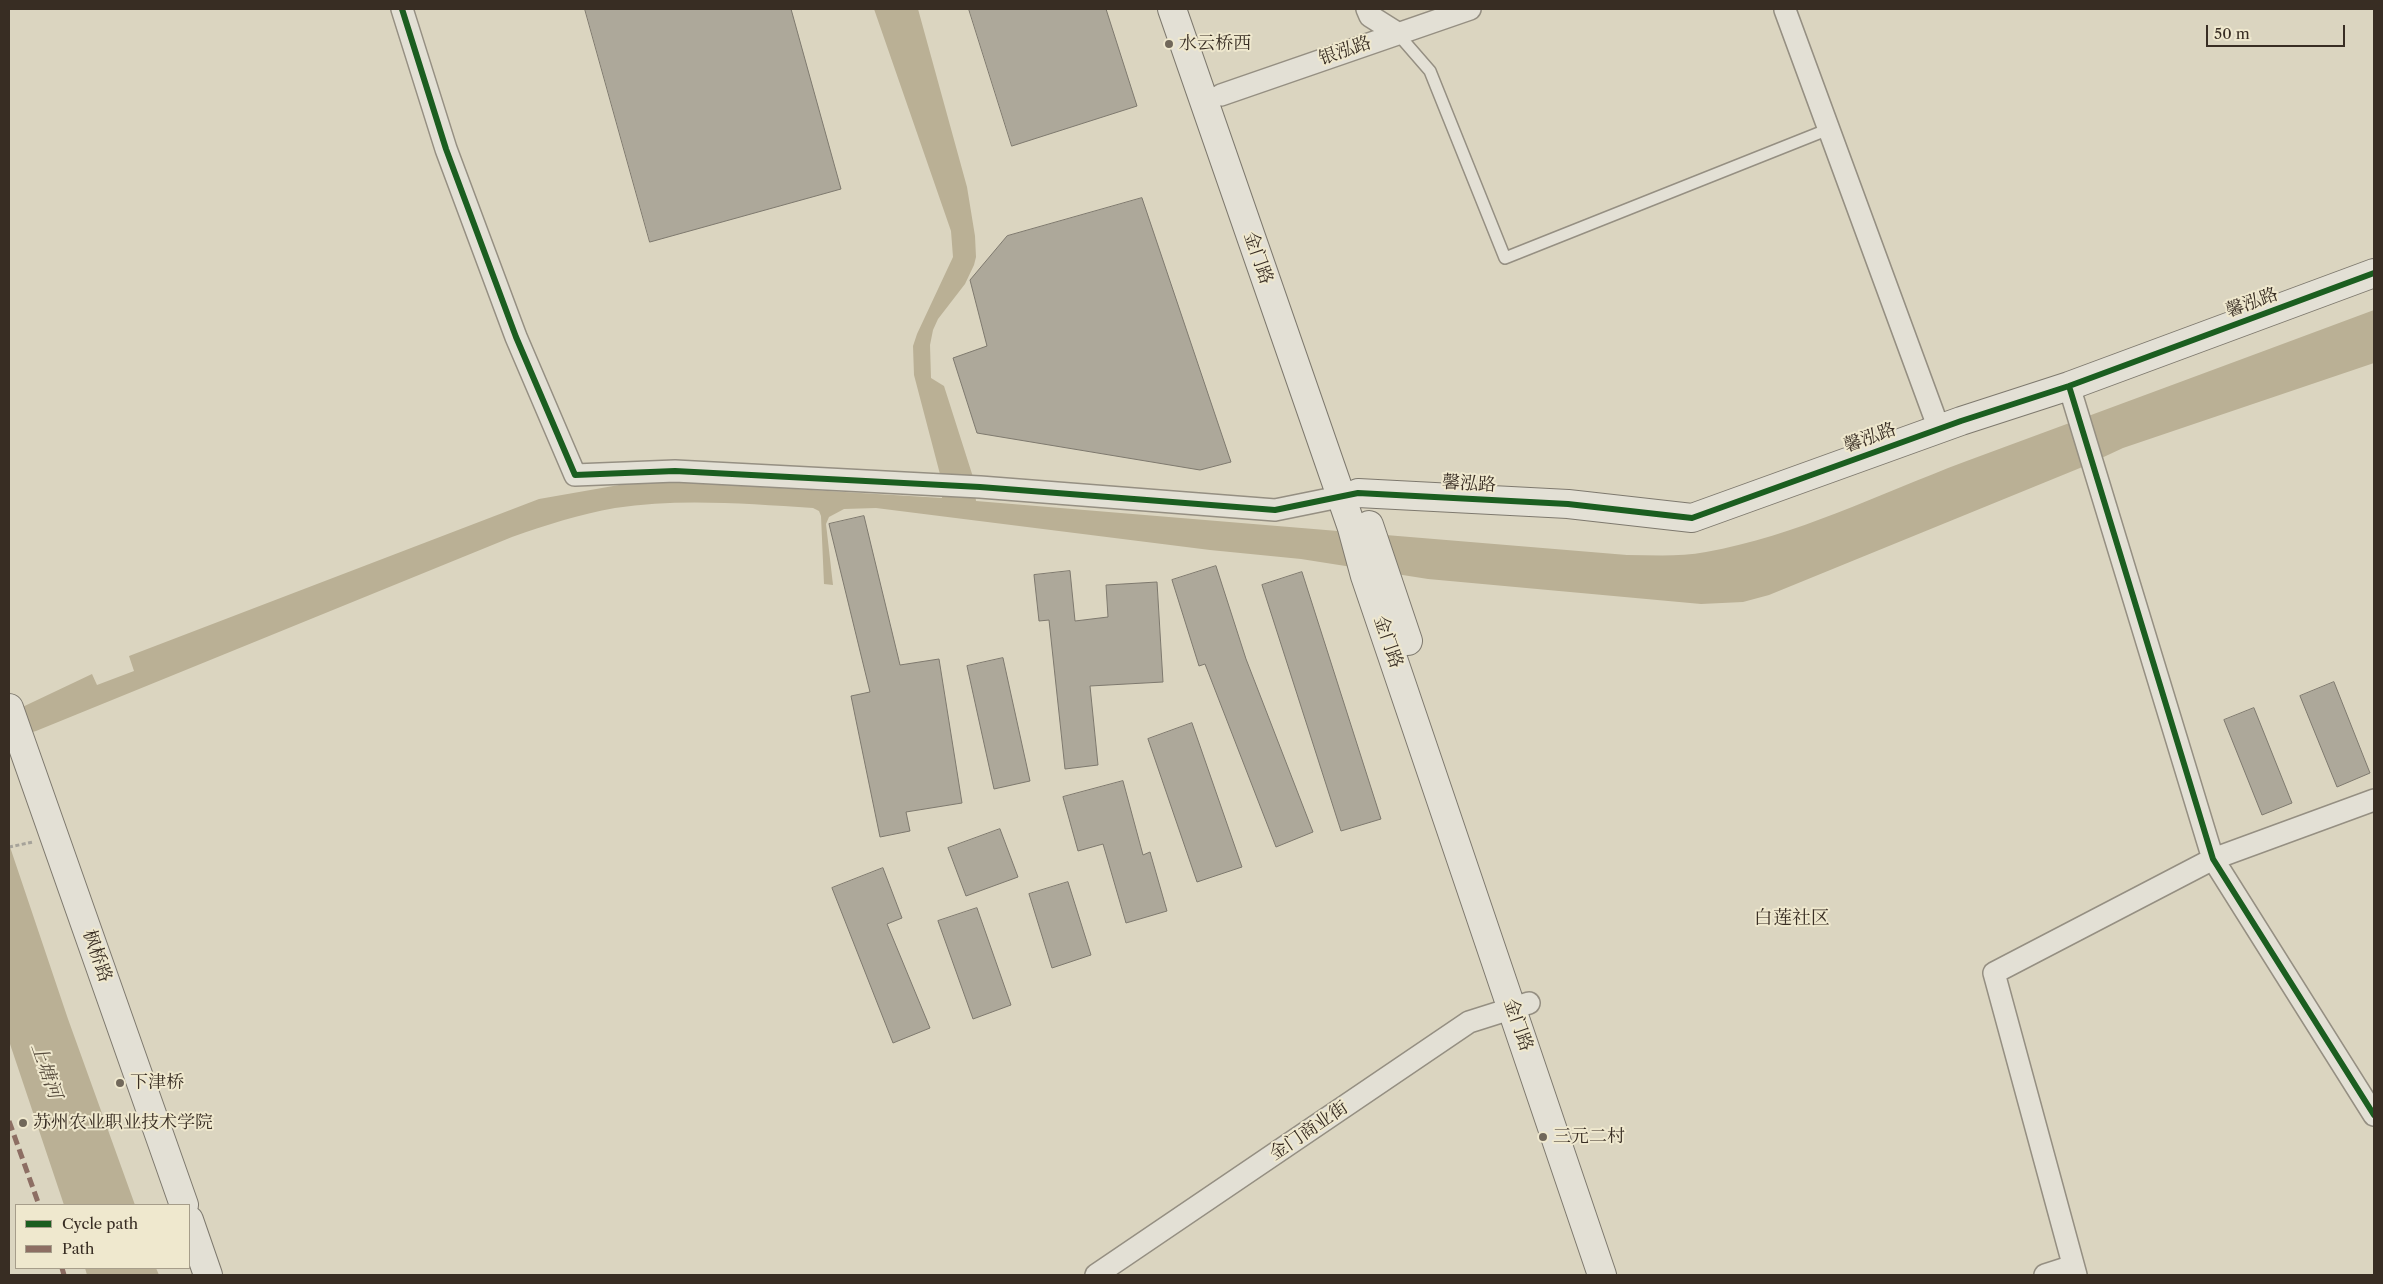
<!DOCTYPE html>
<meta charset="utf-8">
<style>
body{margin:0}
#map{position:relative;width:2383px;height:1284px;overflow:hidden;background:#dbd5c0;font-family:"Libre Caslon Text",serif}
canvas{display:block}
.frame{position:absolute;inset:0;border:10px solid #382d23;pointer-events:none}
.legend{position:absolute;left:15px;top:1204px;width:175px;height:65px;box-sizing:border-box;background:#efe8ce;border:1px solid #a69d8a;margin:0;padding:6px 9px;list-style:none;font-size:15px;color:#382d23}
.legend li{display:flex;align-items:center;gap:10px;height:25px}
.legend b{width:25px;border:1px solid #a69d8a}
.scale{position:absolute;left:2206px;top:25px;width:139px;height:22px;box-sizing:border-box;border:2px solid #382d23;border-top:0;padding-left:6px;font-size:15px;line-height:18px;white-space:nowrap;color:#382d23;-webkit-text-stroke:4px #efe8ce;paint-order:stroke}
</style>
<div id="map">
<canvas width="2383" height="1284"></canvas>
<div class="frame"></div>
<ul class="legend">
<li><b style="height:6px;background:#1b5e20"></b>Cycle path</li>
<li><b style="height:6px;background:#8d6e63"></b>Path</li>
</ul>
<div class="scale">50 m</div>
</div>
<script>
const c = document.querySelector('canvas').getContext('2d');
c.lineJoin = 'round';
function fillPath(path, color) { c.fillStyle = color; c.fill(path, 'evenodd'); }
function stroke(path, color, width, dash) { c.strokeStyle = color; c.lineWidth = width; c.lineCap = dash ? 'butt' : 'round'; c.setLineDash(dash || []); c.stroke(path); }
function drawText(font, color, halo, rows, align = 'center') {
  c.font = font + ' "Libre Caslon Text","Noto Serif SC",serif'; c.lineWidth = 4; c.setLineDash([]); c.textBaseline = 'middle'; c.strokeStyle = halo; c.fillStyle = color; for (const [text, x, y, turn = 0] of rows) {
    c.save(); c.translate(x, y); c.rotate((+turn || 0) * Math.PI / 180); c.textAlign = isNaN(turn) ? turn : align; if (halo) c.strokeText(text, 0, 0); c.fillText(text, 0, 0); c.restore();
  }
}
const water = new Path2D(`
 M874,9h44l49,178 8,49 1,21 -2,8 -9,19 -27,35 -5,11 -3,15 1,33 13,8 29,91 3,24 651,54c26,0 53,2 79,-3 90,-16 173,-58 258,-90 137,-51 274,-101 410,-152v53l-251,85 -43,20 -311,127 -26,7 -42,2 -273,-25 -127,-20 -91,-9 -334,-42 -32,1 -15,8 -3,7 7,61 -9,-1 -3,-68 -2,-5 -6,-3c-65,-4 -133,-10 -198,0 -35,6 -69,17 -103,29l-476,194 -27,8 5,-28 78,-37 5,11 37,-14 -5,-15 410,-157 80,-14 46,-4 277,17 -1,-20 -27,-103 -1,-29 4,-12 36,-77 -2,-26z
 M9,844l59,175 67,186h-71l-55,-164z
 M85,1268h71l3,7h-72z`);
const building = new Path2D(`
 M585,9h206l50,180 -191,53z
 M969,9h137l31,97 -125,40z
 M1142,198l89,264 -31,8 -223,-37 -24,-75 34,-12 -17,-66 37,-44z
 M864,516l36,149 39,-6 23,144 -56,9 4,19 -30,6 -29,-141 19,-4 -41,-168z
 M1216,566l30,93 67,173 -37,15 -71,-183 -6,2 -27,-86z
 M1070,571l5,50 33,-4 -2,-32 51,-3 6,100 -73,4 8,79 -33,4 -16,-149 -10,1 -5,-46z
 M1302,572l79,247 -40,12 -79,-246z
 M1003,658l27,123 -36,8 -27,-123z
 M2334,682l36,91 -33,14 -37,-91z
 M2254,708l38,95 -30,12 -38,-95z
 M1192,723l50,144 -45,15 -49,-143z
 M1123,781l20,74 7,-3 17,59 -41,12 -23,-79 -25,7 -15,-54z
 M1000,829l18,48 -52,19 -18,-48z
 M883,868l19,50 -15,6 43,104 -37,15 -61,-155z
 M1068,882l23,73 -39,13 -23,-74z
 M977,908l34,97 -38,14 -35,-98z`);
const path = new Path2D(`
 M9,847l24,-5`);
const lane = new Path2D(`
 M1397,33l33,38 75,187 324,-129`);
const street = new Path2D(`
 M402,9l44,140 70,188 59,138 100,-4 305,16 295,23 79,-16
 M1367,9l3,7 27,17
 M1785,10l154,419
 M1221,95l249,-86
 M2069,386l144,473 161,256
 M1096,1275l373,-253 60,-19
 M2045,1275l28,-9
 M2076,1275l-82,-302 219,-114 161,-59`);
const secondary = new Path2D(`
 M1172,9l180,519 13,48 237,699
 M1358,493l210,11 124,14 269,-97 108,-35 305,-113
 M1369,525l39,116
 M9,708l175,497
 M189,1220l19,55`);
const quiet = new Path2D(`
 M9,1121l30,84
 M62,1268l2,7`);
const cycleway = new Path2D(`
 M402,9l44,140 70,188 59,138 100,-4 305,16 295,23 83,-17 210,11 124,14 269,-97 108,-35 305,-113
 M2069,386l144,473 161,256`);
const markers = [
 [1169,44,5,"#71685a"],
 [120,1083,5,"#71685a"],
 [23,1123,5,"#71685a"],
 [1543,1137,5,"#71685a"]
];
const poiNames = [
 ["水云桥西",1179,44],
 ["下津桥",130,1083],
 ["苏州农业职业技术学院",33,1123],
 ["三元二村",1553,1137]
];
const streetNames = [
 ["银泓路",1345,51,-19],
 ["金门路",1258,258,71],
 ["馨泓路",2252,303,-20],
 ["馨泓路",1870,438,-20],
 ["馨泓路",1469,484,3],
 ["金门路",1388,642,71],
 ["枫桥路",97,956,71],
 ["金门路",1518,1025,71],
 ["金门商业街",1309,1131,-34]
];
const neighbourhoodNames = [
 ["白莲社区",1792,919]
];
const waterNames = [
 ["上塘河",46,1071,71]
];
fillPath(water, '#bab095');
fillPath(building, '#ada89a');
stroke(building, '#7e796e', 1);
stroke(lane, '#958f82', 14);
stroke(street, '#958f82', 24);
stroke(secondary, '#7e796e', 30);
stroke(path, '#a6a39a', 3, [4, 2.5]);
stroke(lane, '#e3e0d5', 11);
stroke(street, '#e3e0d5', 21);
stroke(secondary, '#e3e0d5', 28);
stroke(quiet, '#8d6e63', 5, [10, 5]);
stroke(cycleway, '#1b5e20', 6);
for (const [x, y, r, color] of markers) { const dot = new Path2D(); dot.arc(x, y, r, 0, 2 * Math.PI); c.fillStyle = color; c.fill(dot); stroke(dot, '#efe8ce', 2); }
drawText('18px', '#382d23', '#efe8ce', poiNames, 'left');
drawText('18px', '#382d23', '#efe8ce', streetNames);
drawText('19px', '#382d23', '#efe8ce', neighbourhoodNames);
drawText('italic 19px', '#554a3b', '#efe8ce', waterNames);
</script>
